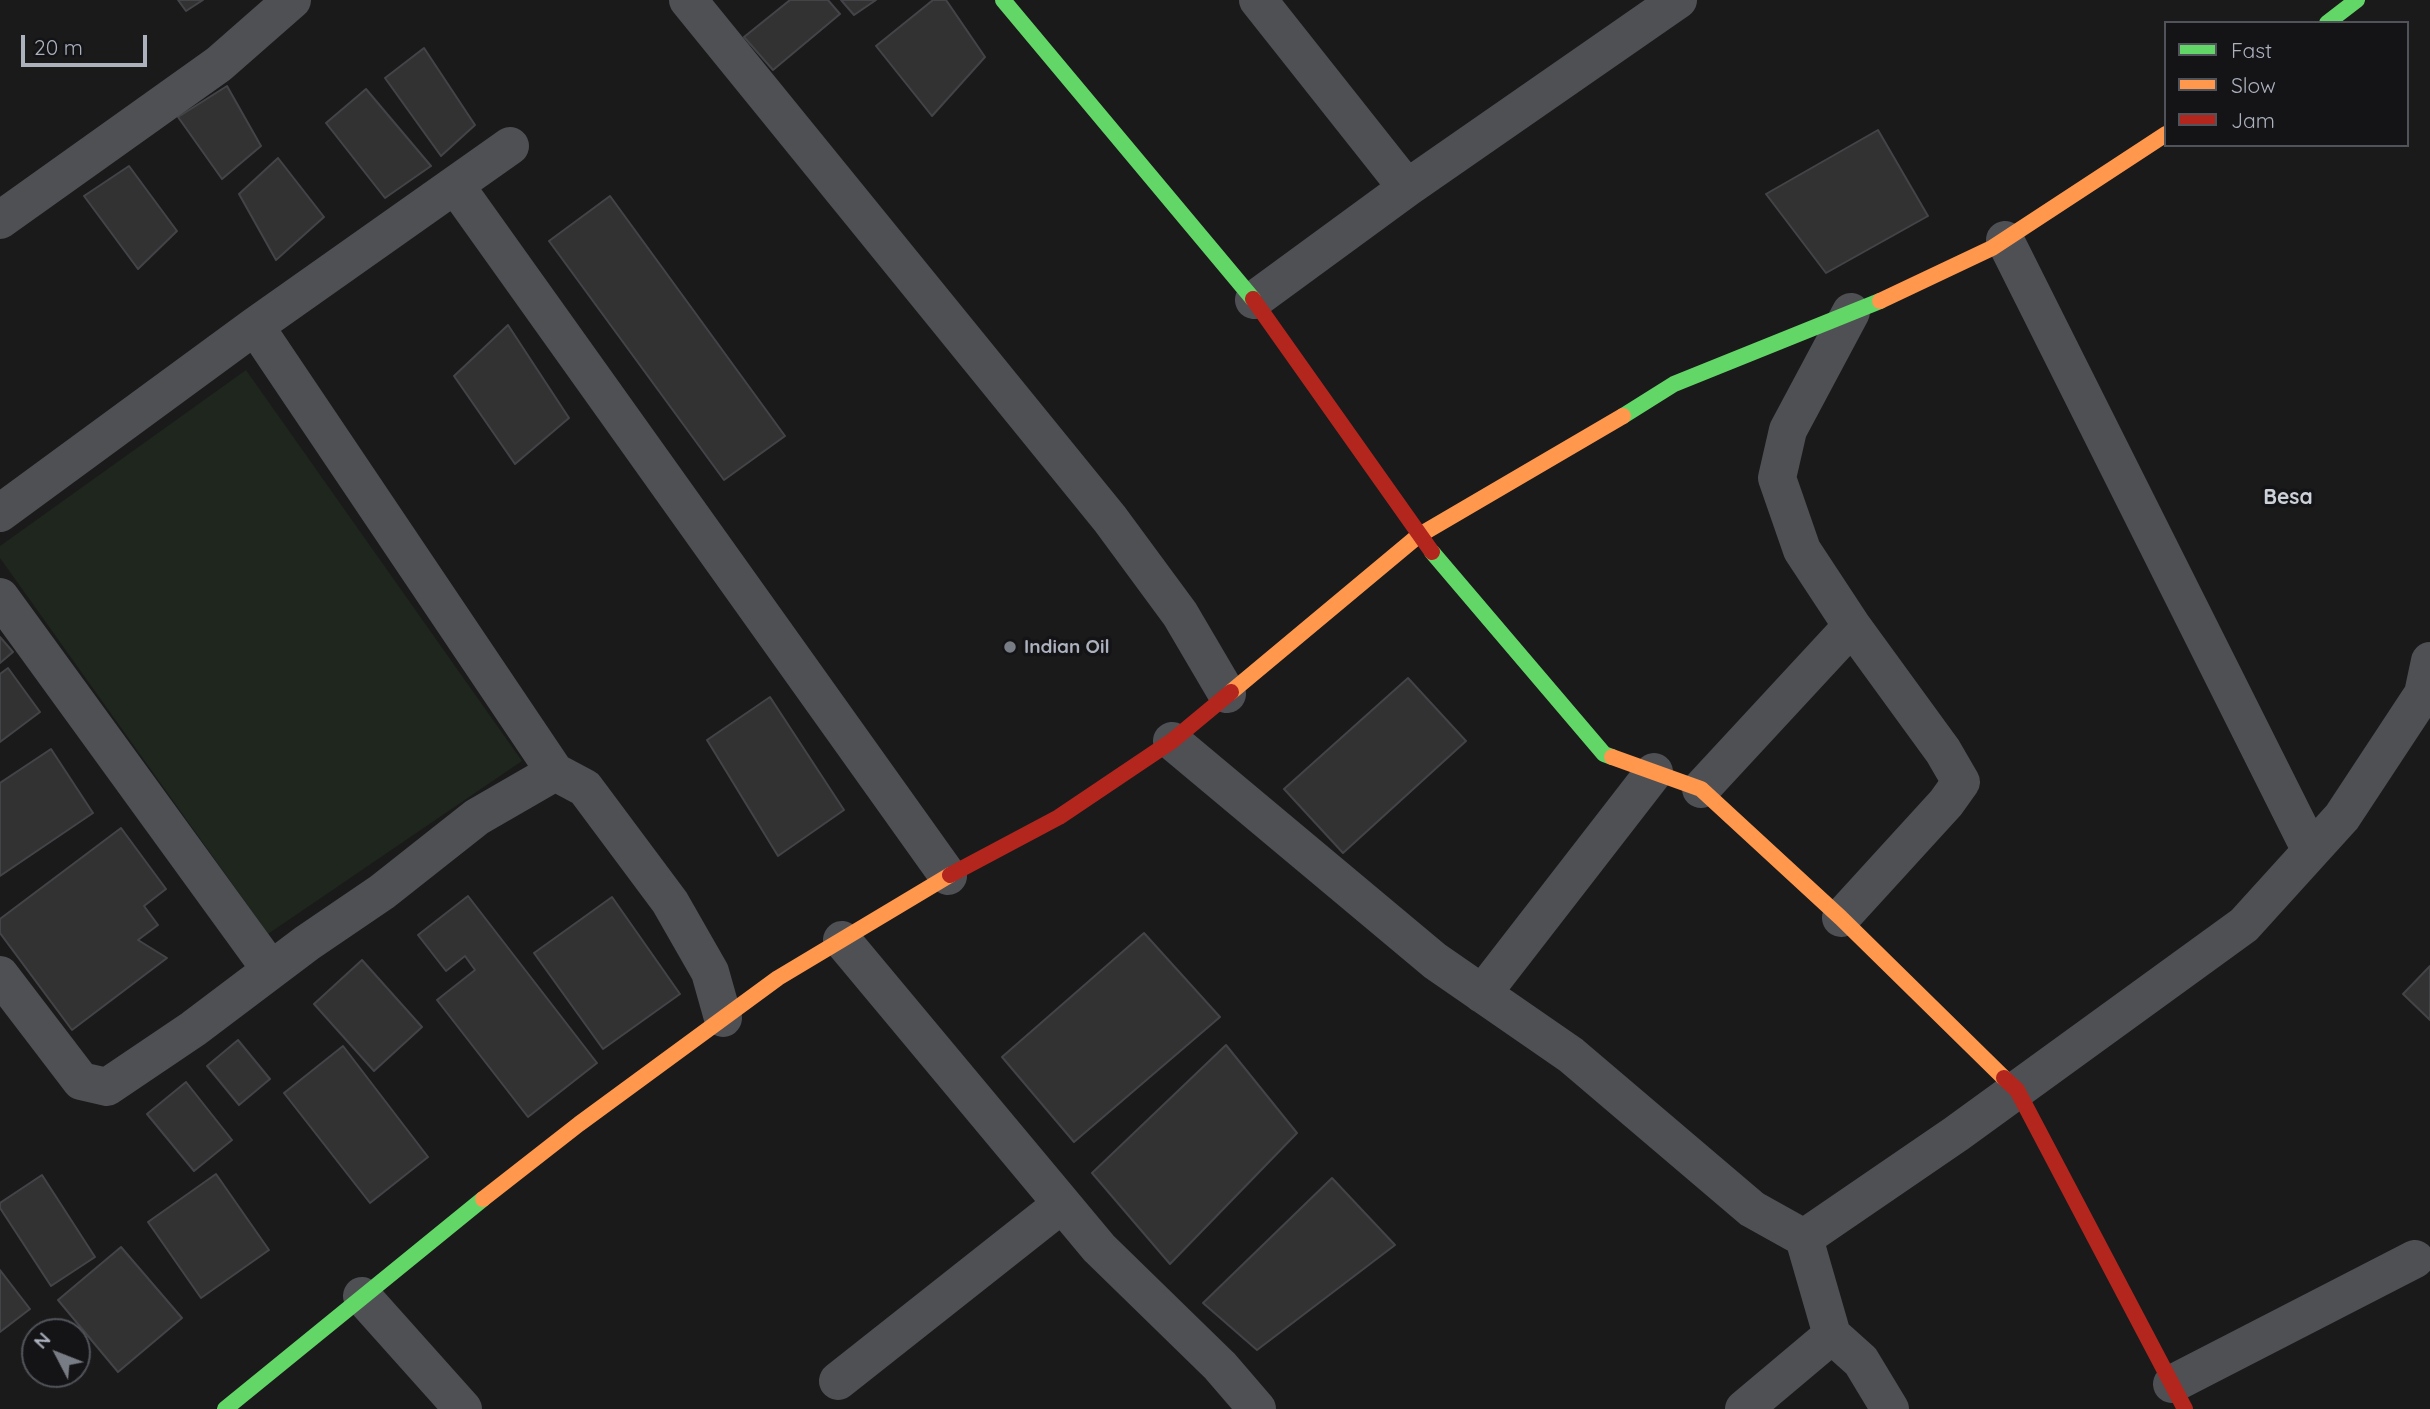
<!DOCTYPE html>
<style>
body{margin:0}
#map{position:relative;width:2430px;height:1409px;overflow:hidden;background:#1a1a1b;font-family:Quicksand,sans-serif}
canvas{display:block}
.legend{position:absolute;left:2164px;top:21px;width:245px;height:126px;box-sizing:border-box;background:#141417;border:2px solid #505359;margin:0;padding:9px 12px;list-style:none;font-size:21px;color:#abb1bd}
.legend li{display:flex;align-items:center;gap:14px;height:35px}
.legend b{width:35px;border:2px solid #505359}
.north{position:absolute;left:21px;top:1318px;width:70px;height:70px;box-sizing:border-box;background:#141417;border:2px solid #505359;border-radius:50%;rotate:312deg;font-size:19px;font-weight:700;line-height:28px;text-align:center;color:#abb1bd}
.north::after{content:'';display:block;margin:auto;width:24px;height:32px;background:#787c84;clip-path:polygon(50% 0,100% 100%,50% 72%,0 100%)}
.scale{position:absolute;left:21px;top:35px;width:126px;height:32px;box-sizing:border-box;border:4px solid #abb1bd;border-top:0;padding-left:9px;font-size:21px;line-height:24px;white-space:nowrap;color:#abb1bd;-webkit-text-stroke:5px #141417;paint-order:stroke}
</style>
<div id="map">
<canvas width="2430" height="1409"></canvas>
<ul class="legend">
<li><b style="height:9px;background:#63d668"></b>Fast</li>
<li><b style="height:9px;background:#ff974d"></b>Slow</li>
<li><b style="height:9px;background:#b3261e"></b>Jam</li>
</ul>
<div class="north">N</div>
<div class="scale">20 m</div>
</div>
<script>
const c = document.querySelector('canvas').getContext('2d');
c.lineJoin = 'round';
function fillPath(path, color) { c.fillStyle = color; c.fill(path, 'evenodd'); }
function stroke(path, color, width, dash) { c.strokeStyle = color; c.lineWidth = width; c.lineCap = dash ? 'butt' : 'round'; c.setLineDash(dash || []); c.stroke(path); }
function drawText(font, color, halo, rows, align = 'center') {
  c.font = font + ' Quicksand,sans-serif'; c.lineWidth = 7; c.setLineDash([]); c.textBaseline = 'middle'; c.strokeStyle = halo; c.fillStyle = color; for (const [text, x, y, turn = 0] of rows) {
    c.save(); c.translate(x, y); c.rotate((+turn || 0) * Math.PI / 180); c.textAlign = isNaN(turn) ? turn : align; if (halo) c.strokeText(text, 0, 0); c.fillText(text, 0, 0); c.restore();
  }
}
const green = new Path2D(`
 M246,370l276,391 -254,173 -268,-376v-12z`);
const building = new Path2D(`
 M178,0h25l-17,11z
 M790,0h38l12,14 -67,56 -29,-33z
 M841,0h35l-22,15z
 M933,0h13l39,57 -53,59 -56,-70z
 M424,48l51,77 -34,31 -56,-78z
 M227,86l34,60 -39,33 -44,-62z
 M366,89l65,77 -46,32 -59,-75z
 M1878,130l50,86 -102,57 -60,-79z
 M278,158l46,59 -48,43 -37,-66z
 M129,166l48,65 -39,38 -54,-73z
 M610,196l175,240 -61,44 -175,-239z
 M508,325l61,93 -54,46 -61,-88z
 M0,637l13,15 -13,11z
 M8,668l32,44 -40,30v-68z
 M1408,678l58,63 -123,112 -59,-64z
 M770,697l74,113 -66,46 -71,-116z
 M51,749l42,64 -93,63v-93z
 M121,828l45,61 -22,17 14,19 -20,15 29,18 -95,72 -72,-97v-14z
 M468,896l129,167 -69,54 -91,-117 38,-30 -10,-14 -19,15 -28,-36z
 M612,897l68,97 -77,55 -69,-96z
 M1144,933l76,84 -146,125 -72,-85z
 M362,960l60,67 -48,44 -60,-67z
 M2430,966v54l-27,-26z
 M238,1040l32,39 -31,26 -32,-39z
 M1226,1045l71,88 -127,131 -78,-91z
 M343,1046l85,111 -58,46 -86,-110z
 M186,1082l46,58 -38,31 -47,-57z
 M216,1174l53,76 -68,48 -53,-76z
 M42,1175l53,82 -44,29 -51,-78v-5z
 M1332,1178l63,67 -138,105 -54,-47z
 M121,1247l61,71 -64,54 -60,-72z
 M0,1270l30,39 -30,23z`);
const street = new Path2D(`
 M688,0l422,519 70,95 47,80
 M1258,0l149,188 271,-188
 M455,185l493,691
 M0,220l219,-156 73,-64
 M2005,240l306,611
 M1254,300l153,-112
 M255,326l300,446
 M0,513l255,-187 255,-180
 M0,597l271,373
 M1172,741l263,220 136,94 181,154 52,29 152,-104 288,-209 98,-108 81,-123 7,-33
 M1701,789l151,-163
 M1841,918l105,-115 15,-21 -18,-31 -91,-125 -50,-76 -25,-72 11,-48 63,-118
 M842,940l257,308 121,118 37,43
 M0,975l81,106 26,6 86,-58 114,-86 75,-51 95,-75 78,-45 30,16 85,114 40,70 13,46
 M1482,994l172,-222
 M1804,1238l28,97 29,26 29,48
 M362,1296l101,113
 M838,1381l224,-177
 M2172,1384l243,-125
 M1744,1409l88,-74`);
const fast = new Path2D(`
 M1003,0l250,299
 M2327,23l30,-23
 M1623,416l51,-32 206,-83
 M1432,552l172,202 8,3
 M225,1409l258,-210`);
const slow = new Path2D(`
 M1880,301l112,-53 174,-114
 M1231,692l187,-156 205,-120
 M1612,757l89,32 140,129 163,160
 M483,1199l96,-75 199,-146 172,-103`);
const jam = new Path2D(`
 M1253,299l179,253
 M950,875l109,-58 113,-76 59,-49
 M2004,1078l13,12 168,319`);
const markers = [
 [1010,647,7,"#787c84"]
];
const poiNames = [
 ["Indian Oil",1024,647]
];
const neighbourhoodNames = [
 ["Besa",2288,498]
];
fillPath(green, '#1e261e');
fillPath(building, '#323233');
stroke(building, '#434447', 2);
stroke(street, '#4e5054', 38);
stroke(fast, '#63d668', 16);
stroke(slow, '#ff974d', 16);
stroke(jam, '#b3261e', 16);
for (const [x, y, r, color] of markers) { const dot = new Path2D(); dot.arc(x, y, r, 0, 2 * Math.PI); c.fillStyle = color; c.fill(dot); stroke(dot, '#141417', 2.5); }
drawText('bold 19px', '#abb1bd', '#141417', poiNames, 'left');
drawText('bold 21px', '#ccd0d8', '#141417', neighbourhoodNames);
</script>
